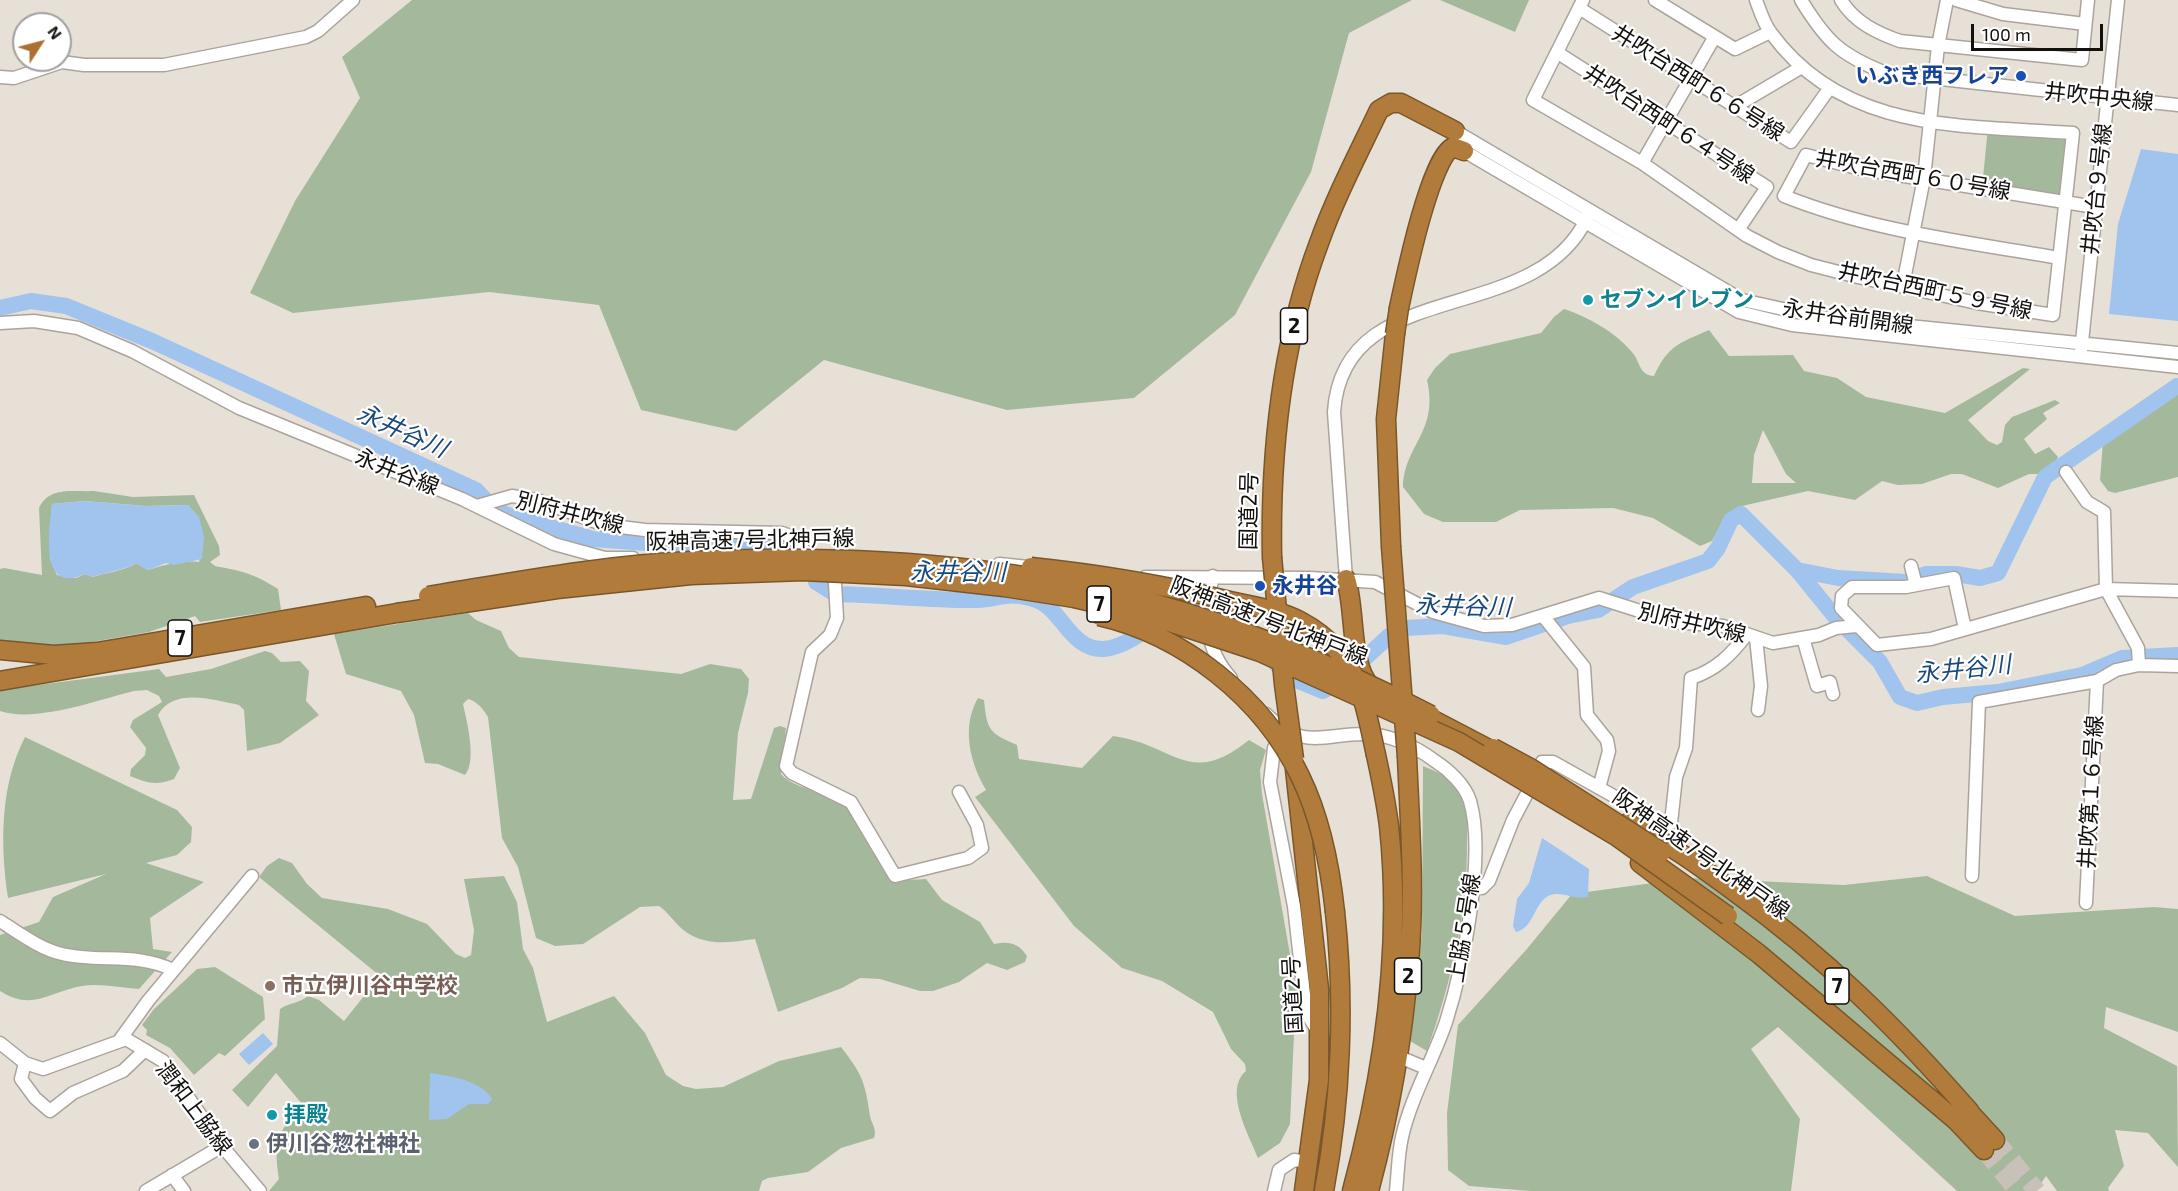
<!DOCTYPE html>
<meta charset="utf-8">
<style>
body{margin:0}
#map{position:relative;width:2178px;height:1191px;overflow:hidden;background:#e7e0d7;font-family:"Exo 2",sans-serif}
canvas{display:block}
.north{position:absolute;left:12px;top:12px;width:60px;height:60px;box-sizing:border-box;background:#fff;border:2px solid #a1a09f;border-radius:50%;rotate:54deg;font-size:16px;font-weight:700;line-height:24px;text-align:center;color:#13110e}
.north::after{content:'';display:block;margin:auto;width:21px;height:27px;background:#ac7032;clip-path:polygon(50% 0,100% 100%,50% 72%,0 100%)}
.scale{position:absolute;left:1971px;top:24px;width:132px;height:27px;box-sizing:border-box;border:3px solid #13110e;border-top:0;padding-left:8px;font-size:18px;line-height:21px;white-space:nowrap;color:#13110e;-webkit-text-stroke:4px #fff;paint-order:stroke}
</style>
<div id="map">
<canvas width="2178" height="1191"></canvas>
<div class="north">N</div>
<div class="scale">100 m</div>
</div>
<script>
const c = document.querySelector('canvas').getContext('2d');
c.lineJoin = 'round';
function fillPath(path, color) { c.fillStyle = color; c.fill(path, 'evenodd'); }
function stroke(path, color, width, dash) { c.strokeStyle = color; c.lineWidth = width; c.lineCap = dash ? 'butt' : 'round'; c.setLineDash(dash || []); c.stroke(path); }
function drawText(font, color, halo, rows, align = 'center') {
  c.font = font + ' "Exo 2","Noto Sans JP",sans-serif'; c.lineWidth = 4.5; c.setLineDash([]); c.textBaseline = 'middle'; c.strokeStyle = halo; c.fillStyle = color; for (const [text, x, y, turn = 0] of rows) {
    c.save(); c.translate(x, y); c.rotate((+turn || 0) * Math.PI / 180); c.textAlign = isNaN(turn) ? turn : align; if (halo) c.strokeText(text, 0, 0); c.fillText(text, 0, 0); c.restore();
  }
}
const green = new Path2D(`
 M412,0h1000l-63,33 -38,139 -76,143 -101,83 -127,12 -183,-50 -88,71 -95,-21 -42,-105 -110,-13 -196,21 -43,-20 45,-92 65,-103 -18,-41z
 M1440,0h89l-14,32z
 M1988,127l85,6 -7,68 -84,-13z
 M1564,309c24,8 51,23 67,42 10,10 7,24 23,25 14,-31 26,-33 55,-46l20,26 64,-1 11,16 33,7 29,19 79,16 78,-45 7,1 -62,51 20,21 9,4 5,-3 3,-17 7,-8 43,-17 5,3 -17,10 4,6 -23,20 11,15 14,-7 9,10 -3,6 -13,11h-13l-31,14 -36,-14h-11l-29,10 -24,1 -16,-4 -27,19 -47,-9 -66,15 -20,17 -10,18 -12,5 -47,-28 -40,-10 -93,2 -24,12h-53l-19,-8 -21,-27c1,-42 36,-55 24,-107l8,-12 15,-14 91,-21 13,-16zM1763,430l23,44 10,9h-44l2,-28z
 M2178,391v86l-63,16 -7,-2 -8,-11 3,-39z
 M94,491l39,6 61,-2 25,51 1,9 -10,7 5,4c27,5 40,8 63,23l3,21 -81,12 -5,-6 -46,16 -80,14 -69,-5v-72l4,-1 38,7 -3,-67c10,-22 34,-16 55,-17zM84,501l62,5 42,-1c16,17 18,34 11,57 -18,-2 -35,3 -51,8l-12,-7c-8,7 -32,10 -43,14l-8,-3 -9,4 -19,-3 -7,-16 2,-55z
 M468,613l8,7 25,11 8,17 10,9 162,17 29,-10 31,5 8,10 -1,14 -10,40 -5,67 18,-1 23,-71 6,-2 6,2 -5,46c16,18 50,15 72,37l37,70 36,-2 16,21 38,22 14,22c16,-3 24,-1 33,12l-2,6 -18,8 -20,-7 -28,19 -26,9h-13l-40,-12 -20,-1 -18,10 -64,24 -23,-73c-24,3 -47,8 -69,-7 -10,-7 -17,-19 -27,-26l-19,1 -57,37 -28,2 -19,-8 -18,-71 -16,-29 -14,-121c-5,-8 -11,-16 -20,-18l-5,5c4,18 14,57 2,71l-27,-11 -13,-1 -11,-48 -13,-24 -55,-17 -12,-40z
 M265,651l7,2 9,9 19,-1 9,10 -3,30 13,14 -39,28 -33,8 -3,-41 -5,-5c-26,-5 -65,-18 -81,10l22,53 -6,11c-18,7 -27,4 -44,-3l1,-7 14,-14 1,-7 -16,-21 3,-7 29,-18 -3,-6 -12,-6 -13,1c-36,9 -99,32 -134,20v-21l159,-21 7,8 45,-8z
 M978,698l6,2c3,30 5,33 33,45l2,14 63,9 31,-32c62,8 75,53 136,4l17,10 -6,20 2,24 34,195 -6,135 -10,19 -22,15c-9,-23 -35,-68 -12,-87l-1,-7 -14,-15 -18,-37 -51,-31 -40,-13 -48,-42 -99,-129 11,-7c-16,-27 -25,-63 -8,-92z
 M25,737l152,73 15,17 -1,15 -14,13 -31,8 58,19 -54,36 3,31 19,3 -33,37c-18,-1 -40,-6 -57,-3 -31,5 -50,26 -82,5v-56l39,-13 14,-25 53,-23 -98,24c-8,-53 -8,-113 17,-161z
 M1423,766c16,7 31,12 39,29 6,14 5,30 5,45 1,74 -16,142 -40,211l-17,-10 12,-108z
 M279,858l13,5 15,21 15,14 66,11 39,15 29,30 9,4 6,-3 3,-25 -10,-51 40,-3 13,26 6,47 10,19 14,54 67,-26 31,37 21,42 17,11 13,3 27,-2 56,-26 62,-14c21,27 24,34 29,69 2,9 7,13 4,22l-33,10 -33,24 -40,6 -6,3 -3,10h-490l10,-12c-6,-38 -1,-47 23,-75l-26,-31 -28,34 -16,-17 45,-44 3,-37c10,-7 18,-5 28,-13l11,4 25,21 36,-45 -121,-99 8,-11z
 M1927,876l88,40 139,-9 24,2v123l-72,-25 -2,21 73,38 1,101 -30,-34 -33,-3 9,36 -16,22 1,3h-52l-11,-15 -10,15h-79l-179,-164 -27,22 49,70 -9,72h-261l-61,-5 -21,-16 -1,-57 11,-88 68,-75 46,-56 117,-16 155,7z
 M215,967l48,30 2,22 -40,37 -6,-3 -25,22 -24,-27 -24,-13 1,-5 -5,-5 12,-16 43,-40z`);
const water = new Path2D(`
 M2141,149l37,5v167l-69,-7 9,-90z
 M84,501l62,5 42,-1 11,12 5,20 -2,22 -28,6 -8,-2 -18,7 -12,-7c-7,6 -33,10 -44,14l-7,-3c-46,21 -36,-43 -33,-70z
 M1542,838l47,31 -1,28c-14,2 -24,-4 -33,-3 -21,2 -19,34 -39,38l-3,-6 4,-27 12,-16z
 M263,1033l10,11 -24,21 -10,-11z
 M430,1073c20,3 51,7 62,26l-4,5h-19l-22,15 -18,1z`);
const river = new Path2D(`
 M0,308l31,-7 35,5 86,35 324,149 19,20 13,5 85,24 53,4h141l6,8
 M1797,570l41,8 68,4 20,-8h30l24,4 18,-5 47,-96 132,-91
 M816,582l19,12c46,1 92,6 138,6 26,0 33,-10 63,0 26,8 34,51 68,49 27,-2 63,-36 87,-50l25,6 27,26
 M1276,664l13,13 34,14 15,-8 51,-47 16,-8 38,-2 63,11 62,-21 30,-6 35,-23 75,-26 10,-13 13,-28 10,-6 56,56 39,48 44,44 20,35 17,6 26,-6 55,-5 84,-17 40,-17 56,-3`);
const highwayTunnel = new Path2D(`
 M1995,1140l42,51
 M1984,1150l34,41`);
const minor = new Path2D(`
 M1583,0l-50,100 109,63 105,73 31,16 33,13 47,12 119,26 76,12 20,-182c-111,-8 -229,0 -302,-100 -7,-9 -11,-22 -15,-33
 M1655,0l80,49 35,-17
 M1801,0c25,41 39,55 85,73l292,32
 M1841,0c13,22 36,33 59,41l182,19 6,-60
 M1956,0l47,14 82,10
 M1579,8l212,134 38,-53
 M1558,53l209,134 -29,43
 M0,77l14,1 48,-16 22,3h80l142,-28 12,-6 35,-31
 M1734,107l66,-39
 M1455,131l287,169 77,17 359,36
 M1464,151l275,161 53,13 386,42
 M1642,163l72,-125
 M2059,258c-92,-16 -188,-27 -275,-62l22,-41 55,14 234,38
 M1903,285l21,-107 14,-132 9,-46
 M0,323l34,-2 44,7 54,23 107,57 223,91 92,45 51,14h28
 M2081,351l37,-351
 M2066,472l21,30 17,10 2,77 32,59 1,17
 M477,506l35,-10 25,4 67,25 41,5 137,3 11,4 16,19
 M999,564l39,4
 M834,566l3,52 -7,17 -18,17 -26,114 6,7 59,29 44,74 73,-18 14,-10 -5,-23 -18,-33
 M1911,566l5,19
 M1213,576c-9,37 -9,73 18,102
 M1145,577l165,1 65,4 58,30 51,14 28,-1 87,-27 75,24 49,4 50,17 46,-8 17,-7 20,-2
 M1346,579l-12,-167c9,-139 200,-82 253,-194
 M1543,616l41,51 3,48 20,25 2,11 -10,37
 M1965,629l-11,-51 -48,9h-54l-10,9 -1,12 36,37 54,-6 175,-50 72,2
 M1756,638l5,48 -3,24
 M1803,638l14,48 13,-4 3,12
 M1266,714c37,37 56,20 98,20 25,0 51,12 71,27 14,9 30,24 35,40 16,55 -7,167 -24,221 -13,38 -35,75 -44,115 -4,17 -4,36 -6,54
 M1283,736l-9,12 -4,34 24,124 12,106 11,18
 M1536,775l6,-13h11l114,64 4,-3 5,-46 10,-29 5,-70c25,-8 40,-23 56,-44
 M1972,876l7,-174 118,-21 19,-11 23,-5 39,1
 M1474,887l8,1 7,-7 24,-61 18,-34
 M2086,903l11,-222
 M0,921c19,12 40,28 62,33 38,9 74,-2 111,16
 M119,1041l29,-40 104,-125
 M0,1043l25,20 18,6 83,-30 37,22 59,85 38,45
 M1397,1056l29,12
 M25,1063l-4,16 14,19 15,13 23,-18 50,-22 22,-21
 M172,1175l12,16
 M146,1191l76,-45
 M1274,1191l5,-21 15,-10 15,2`);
const highway = new Path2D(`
 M1399,308c6,-28 31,-150 54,-161l11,4
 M1391,546l-5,-127 9,-85
 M1272,557c-2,-107 9,-213 47,-314 16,-45 39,-89 60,-133l12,-7h10l54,28
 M1346,579c10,31 3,86 25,108
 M0,650l54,5 43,-3 269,-46
 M0,681l397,-68
 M1416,711l90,47
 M1295,769l24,220v91l-15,111
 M1628,823c39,19 73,44 107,69 91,66 162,136 235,220
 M1640,863l119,91 200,169
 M1962,1104l33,36
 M1952,1116l32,34
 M1324,1191c17,-90 21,-188 11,-279
 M1352,1191c32,-118 50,-242 37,-365 -3,-24 -8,-48 -13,-71
 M1369,1191c20,-74 34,-152 40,-229 6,-68 1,-137 -2,-205`);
const highwayBridge = new Path2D(`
 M1395,334l4,-26
 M1391,546l16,211
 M1272,557l12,127 10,75
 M1031,567c67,7 133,18 199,34 23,5 49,9 70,20 13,7 26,16 36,28 26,27 32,71 40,106
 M428,596c86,-14 174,-31 262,-35 153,-7 314,2 463,42 96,26 190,67 278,112
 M397,613l160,-24 134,-14 112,-4 103,5 98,11 70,11 74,17 112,37 199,90 157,94 112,80
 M1099,616c84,19 164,82 201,160 21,43 30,89 35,136
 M1493,748l39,21 130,83`);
const markers = [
 [2021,76,6,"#1a4fb4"],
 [1588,300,6,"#0f9aa8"],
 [1260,586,6,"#1a4fb4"],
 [270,986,6,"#8d6e63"],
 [272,1115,6,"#0f9aa8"],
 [254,1144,6,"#6b7280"]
];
const shields = [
 [1294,326,27],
 [1099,604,24],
 [180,638,24],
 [1408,976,27],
 [1837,986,24]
];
const shieldNames = [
 ["2",1294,326],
 ["7",1099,604],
 ["7",180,638],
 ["2",1408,976],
 ["7",1837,986]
];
const transitNames = [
 ["いぶき西フレア",2009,76],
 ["永井谷",1272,586,"left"]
];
const streetNames = [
 ["井吹台西町６６号線",1698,83,32],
 ["井吹中央線",2099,97,6],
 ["井吹台西町６４号線",1669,124,33],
 ["井吹台西町６０号線",1913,175,10],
 ["井吹台９号線",2097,189,-84],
 ["井吹台西町５９号線",1935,291,12],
 ["永井谷前開線",1848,317,8],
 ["永井谷線",397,472,22],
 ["国道2号",1249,511,-89],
 ["別府井吹線",570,513,14],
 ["阪神高速7号北神戸線",750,540,-1],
 ["阪神高速7号北神戸線",1269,621,21],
 ["別府井吹線",1692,623,13],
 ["井吹第１６号線",2091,792,-87],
 ["阪神高速7号北神戸線",1701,854,35],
 ["上脇５号線",1464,928,-81],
 ["国道2号",1293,995,-93],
 ["潤和上脇線",194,1108,53]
];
const cultureNames = [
 ["セブンイレブン",1600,300],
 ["拝殿",284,1115]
];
const educationNames = [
 ["市立伊川谷中学校",282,986]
];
const worshipNames = [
 ["伊川谷惣社神社",266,1144]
];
const waterNames = [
 ["永井谷川",402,431,24],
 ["永井谷川",958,572],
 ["永井谷川",1463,606,2],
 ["永井谷川",1963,669,-6]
];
fillPath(green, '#a4b99c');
fillPath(water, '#a0c4ee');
stroke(river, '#a0c4ee', 16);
stroke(highwayTunnel, '#c7c1b9', 18, [18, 9]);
stroke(minor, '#aba49c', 15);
stroke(highway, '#7a572b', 21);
stroke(minor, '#fff', 12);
stroke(highway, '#b17c3b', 18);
stroke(highwayBridge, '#7a572b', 21, []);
stroke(highwayBridge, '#b17c3b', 18);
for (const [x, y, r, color] of markers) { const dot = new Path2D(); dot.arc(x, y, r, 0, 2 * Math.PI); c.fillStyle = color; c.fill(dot); stroke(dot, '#fff', 2); }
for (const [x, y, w] of shields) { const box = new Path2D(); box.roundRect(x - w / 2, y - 18, w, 36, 4.5); c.fillStyle = '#fff'; c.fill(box); stroke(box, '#13110e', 1.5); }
drawText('bold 21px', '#13110e', null, shieldNames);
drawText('bold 22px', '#164399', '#fff', transitNames, 'right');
drawText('22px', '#13110e', '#fff', streetNames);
drawText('bold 22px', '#0d838f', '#fff', cultureNames, 'left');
drawText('bold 22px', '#785e54', '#fff', educationNames, 'left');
drawText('bold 22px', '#5b616d', '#fff', worshipNames, 'left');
drawText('italic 24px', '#18497d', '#fff', waterNames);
</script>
